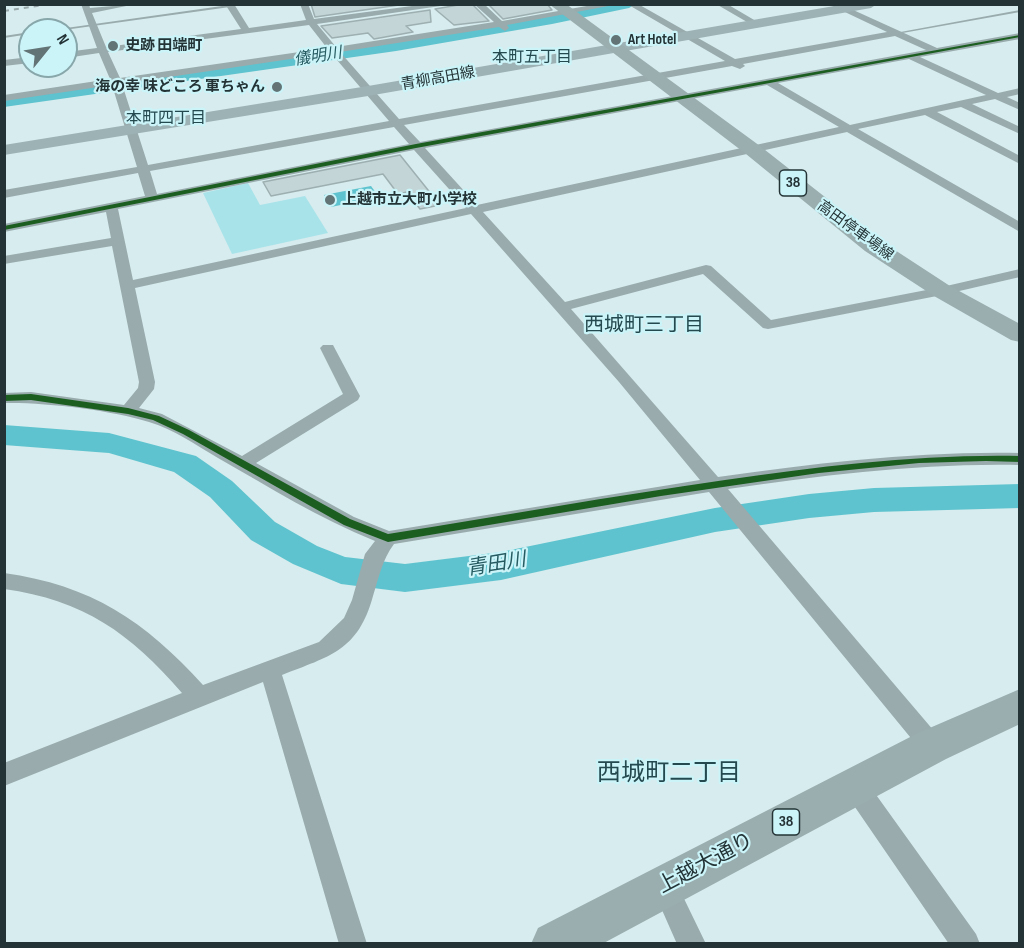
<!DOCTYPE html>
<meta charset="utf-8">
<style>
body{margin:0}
#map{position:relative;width:1024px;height:948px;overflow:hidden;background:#d6ecee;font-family:"Sofia Sans Condensed",sans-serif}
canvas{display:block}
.frame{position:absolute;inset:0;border:6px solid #243436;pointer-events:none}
.north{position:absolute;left:18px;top:18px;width:60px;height:60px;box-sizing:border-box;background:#cbf4f9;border:2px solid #88a7ab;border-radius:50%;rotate:60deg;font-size:16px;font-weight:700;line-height:24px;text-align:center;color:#243436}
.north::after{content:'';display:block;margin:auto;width:21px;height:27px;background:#627476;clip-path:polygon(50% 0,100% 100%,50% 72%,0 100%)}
</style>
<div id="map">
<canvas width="1024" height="948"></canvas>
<div class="frame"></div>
<div class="north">N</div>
</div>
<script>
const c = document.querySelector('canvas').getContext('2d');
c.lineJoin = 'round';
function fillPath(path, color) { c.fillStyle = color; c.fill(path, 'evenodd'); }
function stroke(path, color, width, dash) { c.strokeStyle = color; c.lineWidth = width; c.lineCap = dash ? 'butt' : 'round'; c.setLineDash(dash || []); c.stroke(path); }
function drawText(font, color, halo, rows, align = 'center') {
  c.font = font + ' "Sofia Sans Condensed","Noto Sans JP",sans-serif'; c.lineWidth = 4.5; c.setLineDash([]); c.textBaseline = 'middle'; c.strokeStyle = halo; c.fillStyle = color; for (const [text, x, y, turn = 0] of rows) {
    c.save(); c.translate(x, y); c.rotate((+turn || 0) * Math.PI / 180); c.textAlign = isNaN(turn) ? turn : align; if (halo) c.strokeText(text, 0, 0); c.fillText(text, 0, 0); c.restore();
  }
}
const green = new Path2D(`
 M248,183l12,22 45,-9 23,37 -96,21 -29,-61z`);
const water = new Path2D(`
 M371,186l8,11 -48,10 -7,-12z`);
const river = new Path2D(`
 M605,4h31l-7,4 -77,16 -156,27 -392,56v-11l392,-55z
 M4,425l105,8 87,23 36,25 43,41 42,24 28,11 60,7 96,-12 214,-44 94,-14 65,-6 146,-4v24l-146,4 -65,6 -94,14 -214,48 -96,12 -64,-8 -48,-20 -42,-24 -41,-43 -36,-25 -65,-19 -105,-8z`);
const building = new Path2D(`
 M311,4h95l-91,13z
 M464,4h8l17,17 -35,4 -19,-16z
 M488,4h59l5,6 -49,9z
 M430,10l1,12 -25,4 7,6 -39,7 -6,-6 -36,5 -11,-12z
 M400,155l40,50 -20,4 -13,-17 -9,2 -15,-20 -112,22 -8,-14z`);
const lane = new Path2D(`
 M229,5l1,2 -166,23h-12z
 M1020,10v2l-123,22 -2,-1z
 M30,32v2l-26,4v-2z`);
const street = new Path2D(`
 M81,4h8l1,4 46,-4 -44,9 14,34 135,-18 -16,-25h9l15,24 57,-8 -6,-16h8l6,15 113,-15h27l-137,20 19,23 158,-25 -20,-18h10l18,17 96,-17h21l-112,21 2,3 -4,3 -6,-4 -159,25 59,67 326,-58 -98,-57h11l97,55 152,-27 -59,-28h12l97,44 83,-15v6l-100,18 78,36 22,-5v6l-13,3 13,6v7l-25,-11 -23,5 48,23v7l-59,-27 -24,5 83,44v8l-95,-49 -67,14 162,93v10l-173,-100 -364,80 82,90 141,-37 5,1 60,54 171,-33 78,-18v8l-78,18 -174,34 -5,-1 -60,-54 -132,35 147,168c100,-14 200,-26 302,-24v12c-98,-2 -195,10 -292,24l212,249 4,8 -4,8 -8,3 -8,-3 -215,-262 -315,52c-12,16 -15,33 -21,52 -15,55 -43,60 -91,79l85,269h-28l-76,-262 -259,104v-23l178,-70c-52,-60 -98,-93 -178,-104v-16c87,12 141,48 199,112l116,-43 25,-24 8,-18 13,-46 10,-13c-55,-22 -106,-54 -157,-83 -22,-13 -45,-29 -69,-36 -38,-12 -105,-20 -145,-19v-10l27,-1 93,13 14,-17 1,-6 -27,-136 -108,18v-8l107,-18 -5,-26 -102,20v-8l141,-28 -7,-23 -134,25v-8l133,-23 -25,-82 -108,16v-6l106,-16 -11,-26 -33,5v-6l31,-4zM309,25l18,23 -207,30 -12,-26zM895,36l31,14 -506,92 -16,-17 328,-59 8,3 5,-3 -2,-2zM331,53l58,68 -241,44 -26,-81zM909,59l77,36 -136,30 -72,-42zM767,85l72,42 -362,78 -52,-57zM394,127l15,17 -252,50 -7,-23zM414,150l52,58 -333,72 -15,-71zM471,214l148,168 81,98 -311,51 -35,-14 -98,-54 102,-63 2,-4 -27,-51h-10l-3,3 23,46 -101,62 -80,-42 -23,-6 15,-19 1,-7 -20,-94z
 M716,4h11l34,20 -7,2z
 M30,57v6l-26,3v-6z
 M855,774l9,4 112,156 4,10h-31l-103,-150 -3,-8 3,-8z
 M664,872l9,4 33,68h-29l-26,-59 4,-9z`);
const secondary = new Path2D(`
 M846,4h31l-6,4 -503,88 -364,59v-10l364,-59z`);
const primary = new Path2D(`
 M549,4h17l194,142 121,95 69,45 70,38v18l-9,-2 -77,-44 -69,-45 -119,-97z
 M1020,689v35l-74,35 -344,185h-71l7,-16 380,-195z`);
const rail = new Path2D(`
 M4,11l47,-7`);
const cycleway = new Path2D(`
 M1020,35v2l-604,111 -412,82v-4l412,-82z
 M31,394l97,14 31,8 30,14 161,89 38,15c113,-18 225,-38 337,-54 98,-14 196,-26 295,-24v6l-34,-1 -67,2 -100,10 -158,23 -273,46 -44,-17 -161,-91 -30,-14 -25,-6 -97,-14 -27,1v-6z`);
const markers = [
 [616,40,6,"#627476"],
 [113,46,6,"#627476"],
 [277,87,6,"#627476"],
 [330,200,6,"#627476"]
];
const farPoinames = [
 ["Art Hotel",628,40],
 ["史跡 田端町",125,46],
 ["海の幸 味どころ 軍ちゃん",265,87,"right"],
 ["上越市立大町小学校",342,200]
];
const farStreetnames = [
 ["青柳高田線",438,79,-10],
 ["高田停車場線",855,231,36]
];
const farWaternames = [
 ["儀明川",318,57,-9]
];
const farNeighbourhoodnames = [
 ["本町五丁目",532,58],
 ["本町四丁目",166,119]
];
const shields = [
 [793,183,27],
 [786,822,27]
];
const shieldNames = [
 ["38",793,183],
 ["38",786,822]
];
const neighbourhoodNames = [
 ["西城町三丁目",644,326]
];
const waterNames = [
 ["青田川",496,565,-9]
];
const nearStreetnames = [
 ["上越大通り",706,864,-28]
];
const nearNeighbourhoodnames = [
 ["西城町二丁目",669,774]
];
fillPath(green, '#a9e3ea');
fillPath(water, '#5ec3ce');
fillPath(river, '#5ec3ce');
fillPath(building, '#c3d5d6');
stroke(building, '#9eafb1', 1.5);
fillPath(lane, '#99abad');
fillPath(street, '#99abad');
fillPath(secondary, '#9db2b5');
fillPath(primary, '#9aadaf');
stroke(rail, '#9aaaac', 2, [5, 5]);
fillPath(cycleway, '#1b5e20');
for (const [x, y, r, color] of markers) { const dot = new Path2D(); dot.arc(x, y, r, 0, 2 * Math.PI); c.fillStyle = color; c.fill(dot); stroke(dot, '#cbf4f9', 2); }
drawText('bold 15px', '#243436', '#cbf4f9', farPoinames, 'left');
drawText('15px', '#243436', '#cbf4f9', farStreetnames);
drawText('italic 16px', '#265b61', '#cbf4f9', farWaternames);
drawText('16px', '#24494e', '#cbf4f9', farNeighbourhoodnames);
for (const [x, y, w] of shields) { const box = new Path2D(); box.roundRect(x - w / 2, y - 13, w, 26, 4.5); c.fillStyle = '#cbf4f9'; c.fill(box); stroke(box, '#243436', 1.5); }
drawText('bold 16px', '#243436', null, shieldNames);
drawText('20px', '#24494e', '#cbf4f9', neighbourhoodNames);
drawText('italic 20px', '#265b61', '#cbf4f9', waterNames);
drawText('21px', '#243436', '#cbf4f9', nearStreetnames);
drawText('24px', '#24494e', '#cbf4f9', nearNeighbourhoodnames);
</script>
